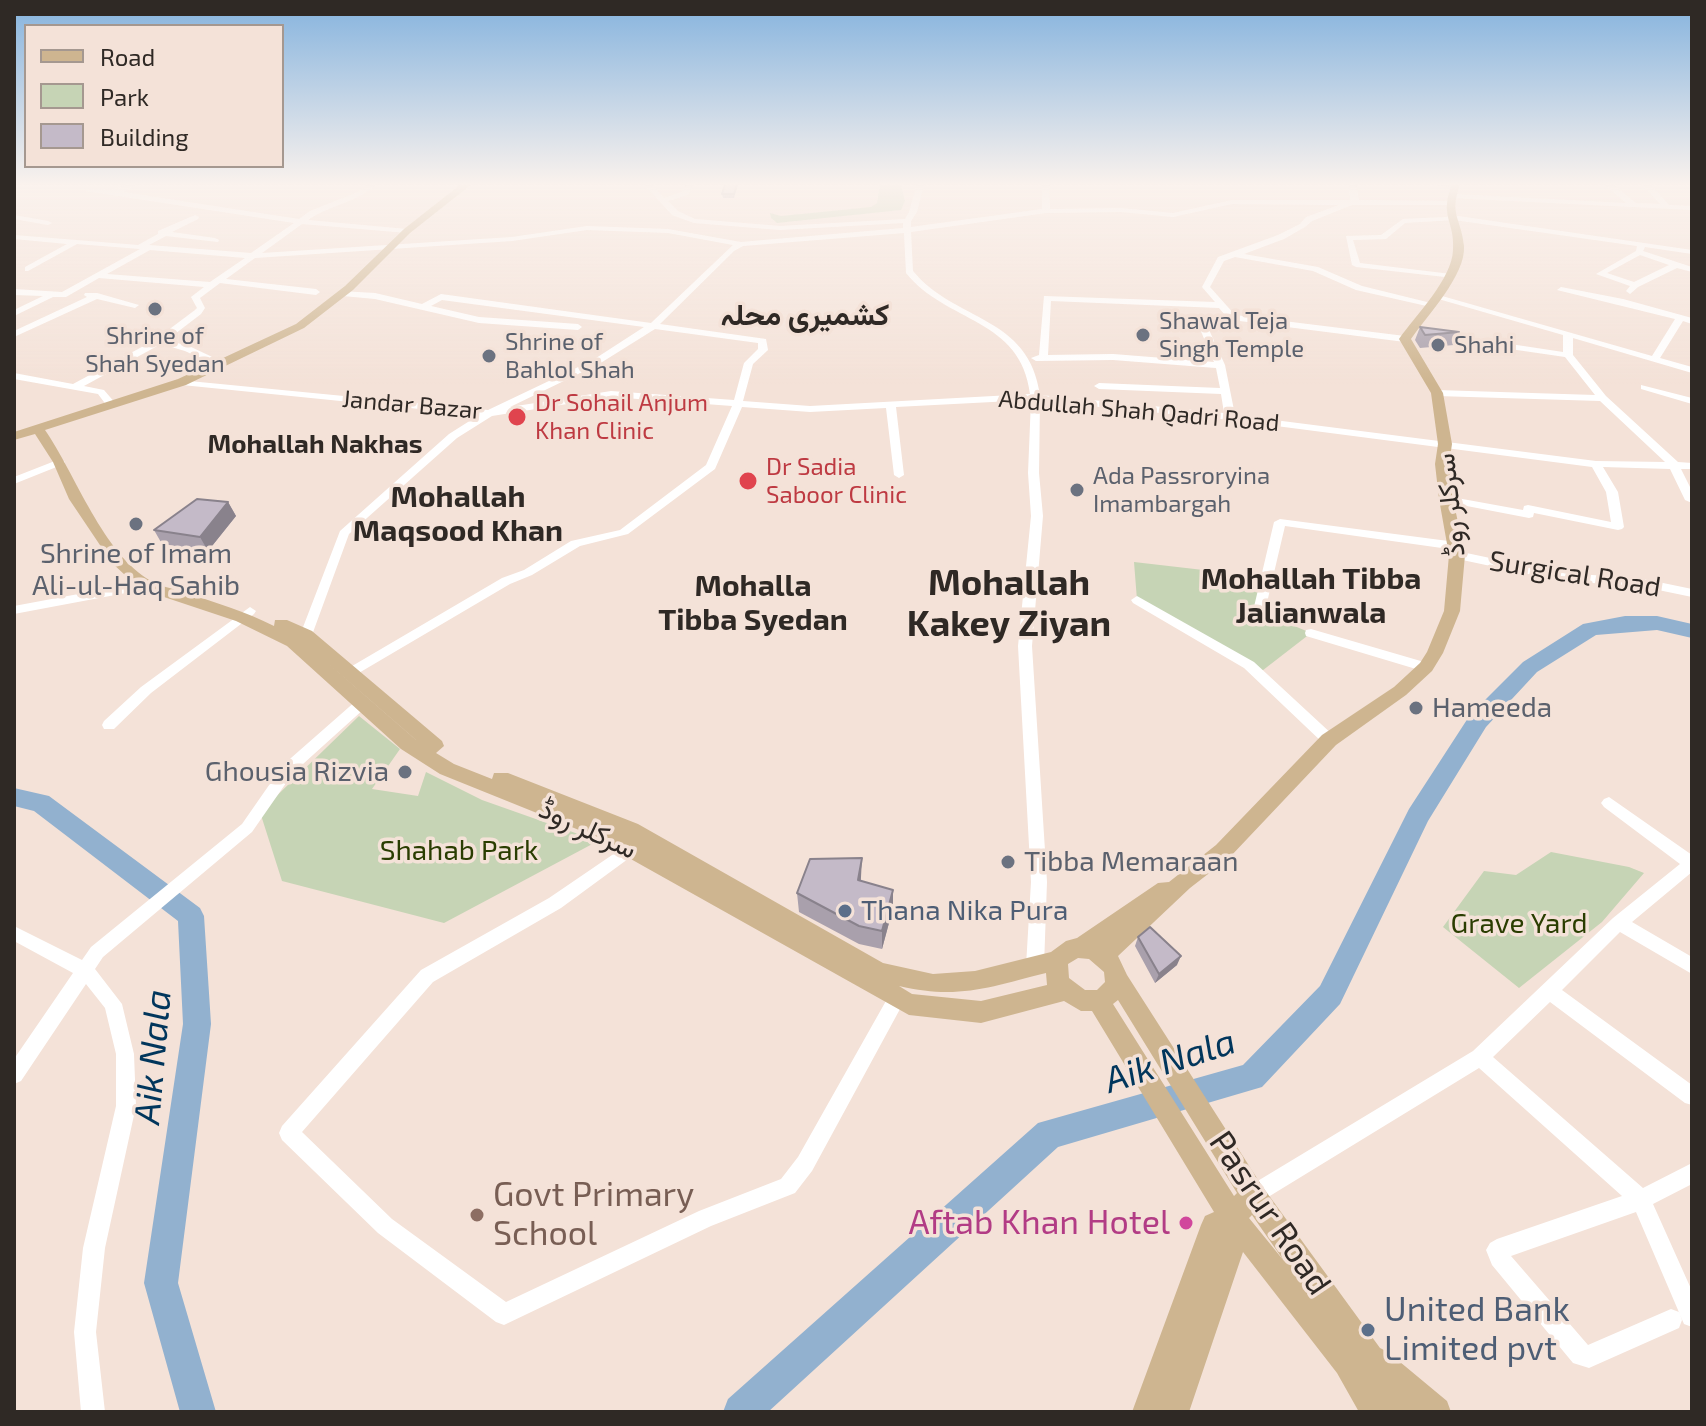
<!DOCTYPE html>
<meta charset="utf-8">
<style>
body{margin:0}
#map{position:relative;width:1706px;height:1426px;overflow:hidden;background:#f4e2d8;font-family:"Exo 2",sans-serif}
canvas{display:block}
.frame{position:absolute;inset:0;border:16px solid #2f2925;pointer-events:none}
.legend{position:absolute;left:24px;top:24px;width:260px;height:144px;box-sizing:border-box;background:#f4e2d8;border:2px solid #a59890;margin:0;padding:10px 14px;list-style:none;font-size:24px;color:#2f2925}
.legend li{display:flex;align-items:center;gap:16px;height:40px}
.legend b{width:40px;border:2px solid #a59890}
</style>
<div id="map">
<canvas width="1706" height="1426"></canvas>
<div class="frame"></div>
<ul class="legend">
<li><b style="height:10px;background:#ceb590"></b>Road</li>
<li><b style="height:22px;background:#c6d4b5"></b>Park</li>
<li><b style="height:22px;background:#c4bac8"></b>Building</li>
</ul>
</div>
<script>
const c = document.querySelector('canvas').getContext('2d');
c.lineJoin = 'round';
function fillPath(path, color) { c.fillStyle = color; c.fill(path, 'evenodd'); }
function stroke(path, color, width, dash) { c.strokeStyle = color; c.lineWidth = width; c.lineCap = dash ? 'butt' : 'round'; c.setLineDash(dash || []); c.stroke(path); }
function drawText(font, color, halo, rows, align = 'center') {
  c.font = font + ' "Exo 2",Vazirmatn,sans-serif'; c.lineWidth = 7; c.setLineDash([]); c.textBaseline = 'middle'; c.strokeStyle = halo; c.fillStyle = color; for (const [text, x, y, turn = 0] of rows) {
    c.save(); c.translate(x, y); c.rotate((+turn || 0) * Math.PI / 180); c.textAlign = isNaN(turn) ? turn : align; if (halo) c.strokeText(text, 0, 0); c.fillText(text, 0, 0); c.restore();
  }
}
const green = new Path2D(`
 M880,184h21l4,17 -4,9 -124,13 -6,-5 -1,-5 11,3 90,-9 6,-4z
 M1134,562l130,15 -5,34 52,22 -53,41 -121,-74z
 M359,716l41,33 -28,40 46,7 8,-24 56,28 116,41 -154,82 -162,-42 -22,-69z
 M1551,852l78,15 15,6 -42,49 -83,66 -76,-61 41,-56 32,4z`);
const river = new Path2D(`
 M1625,616h32l35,8v14l-35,-8 -61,5 -59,37 -51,55 -58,94 -88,183 -78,83 -204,60 -290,265h-45l5,-13 310,-276 205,-58 77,-79 89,-177 61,-94 53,-53 60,-38z
 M14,788l35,8 151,112 4,8 7,108 -33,259 38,129h-36l-36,-129 39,-259 -5,-103 -144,-110 -20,-5z`);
const minor = new Path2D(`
 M127,184h9l-13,8 176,27 11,-8 48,-19 11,-8h7c-19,19 -47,21 -68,36l99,9 4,2 -4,2 -105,-9 -40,29 250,-16 75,-11 81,3 73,13 162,-14v-5l-123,7 -86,-7 -22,-8 -28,-31h7l13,14 18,-6 5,-8h6l-5,11 -20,6 10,10 17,8 85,7 125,-7 4,-7 8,-28h7l-7,28 -6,9v6l131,-18v-25h7l1,25 71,-1 52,5 59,-13h118l-1,-16h7l3,16 90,1h3v4h-100l-40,16 -7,6 -21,12 -40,15 74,13 44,19 69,17v4l-75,-17 -43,-19 -78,-14 -11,4 -14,26 25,28 170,21 5,3 -5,3 -173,-22 -27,1 20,44 10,50 361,46 69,1 -65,-61 -163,-5 -5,-3 5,-3 158,5 -30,-38 -130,-19 -2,-2 5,-3 125,19v-17l-128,-37v-4l217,62 23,-37 -118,-29 4,-3 62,12 69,19v6l-9,-3 -23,37 32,9v6l-119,-35v17l33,41 72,66 14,1v6h-11l11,22v12l-7,-3 -15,-31 -67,-2 15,25 6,35 -2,2 -4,1 -84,-17 -1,4 -4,1 -83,-16 -6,-3 6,-3 77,14 1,-4 4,-1 83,17 -5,-30 -14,-25 -362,-47 -190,-19 -1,72 4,43 -11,130 15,236 -3,84 -3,5 -6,3 -6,-3 -3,-5 5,-84 -13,-236 13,-130 -3,-43 3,-73 -135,7 8,68 -5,3 -5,-3 -8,-67 -76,4 -68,-5 -27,62 -87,65 -48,12 -48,29 -22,9 -158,93 -5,-2 -2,-3 2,-3 155,-91 22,-8 47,-29 49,-11 86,-65 26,-59 -121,-9 -119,19 -35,22 -108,96 -37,101 -6,4 -6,-4 40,-104 109,-97 30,-19 -297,-30 -5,-3 2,-2 309,30 105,-50 51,-33 -202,-27 -11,6 48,11 99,7 4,3 -4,3 -99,-7 -104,-24 -32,-3 -3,-1v-4l35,2 47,11 19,-10 210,29 82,-78 -65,-12 -81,-3 -75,11 -257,17 -29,21 90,10 4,3 -4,3 -96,-12 -20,15 5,10 -4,6 -34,26 24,7 32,15v4h-6l-32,-15 -24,-7 -77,42 20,4 12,14 -5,3 -4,-1 -9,-12 -84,-15v-6l59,11 80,-43 -35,-10v-4l41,10 36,-27 2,-2 -6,-11 13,-10 -105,-9 -33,19h-13l-39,19v-6l29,-14 -29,-1v-6l48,3 78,-43 -63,-5 -49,27h-3v-4l42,-23 -53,-5v-4l124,10 20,-11v-3l37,-16 4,2 -1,2 -26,13 43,6 4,2 -1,2 -52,-6 -17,9 102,8 43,-30 -208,-32c16,-6 22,4 41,-7zM1232,204l107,1 -33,12 -6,7 -22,11 -60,22 -16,30 13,15 -171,-6 -5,59 -8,3 5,3 77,-1 103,8 4,20 -121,-5 -5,3 5,3 122,5 3,19 -184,-18c-11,-80 -85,-73 -127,-124l-2,-39 135,-19 75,-1 52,5zM904,233l2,40c40,50 115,45 124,121l-220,12 -67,-5 10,-37 15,-14 -2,-11 -106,-15 74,-73 9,-5zM150,250l95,8 -35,24 -103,-8zM1051,301l168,7 6,7 -41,2 -4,3 4,3 13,-1 17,40 -101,-8 -65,1zM655,329l103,14v6l-14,14 -10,37 -123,-9 -101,16 89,-43z
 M1430,184h26l4,2 -4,2z
 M1604,184h8l24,19 24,1 -18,-20h8l19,21 23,1v4l-239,-12 -4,-2 4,-2 173,9z
 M14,215l34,6 4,2 -4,2 -34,-6z
 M1451,215l241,35v4l-47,-7 -2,4 49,16v5l-15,-4 -39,19 -8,7 -4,-3 4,-5 -34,-12 40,-23 1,-5 -183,-26 -49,3 -19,16 -33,1 7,23 91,11h3v4l-98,-11 -4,-2 -6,-29 35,-1 22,-16 44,-2zM1640,255l29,10 -35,17 -27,-9z
 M85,293h12l42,12 -4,3 -38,-9 -83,38v-6l73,-34 -3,-2z
 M1641,385l51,13v6l-51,-15z
 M60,459l5,3 -1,2 -50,20v-7z
 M1280,519l176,23 6,4 -6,4 -171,-24 -20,85 -6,4 -6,-4 21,-89z
 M1457,551l104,22 78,5 53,11v8l-53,-11 -78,-5 -108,-23 -2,-3z
 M159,579l4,1 2,3 -2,3 -149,28v-8z
 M1137,596l117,66 80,74 2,4 -2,4h-10l-80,-76 -111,-65 -2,-3z
 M250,607l6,4 -2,3 -103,79 -37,36h-10l-2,-4 2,-4 37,-34z
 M1311,629l120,35 2,3 -7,5 -120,-36 -1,-3 1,-3z
 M370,691l5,2 2,3 -2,3 -82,74 -41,59 -149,125 -8,12 27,35 12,50 2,52 -31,142 -9,84 9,80h-24l-7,-80 9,-84 33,-142v-52l-11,-46 -19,-24 -65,97 -7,3v-25l59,-86 -59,-32v-15l68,34 9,-13 151,-123 41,-59 82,-72z
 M1609,797l83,58v17l-60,50 60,35v17l-72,-42 -58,58 130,95v20l-7,-2 -135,-101 -57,55 150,131 49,-25v21l-39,20 39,87v36l-8,-3 -48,-112 -125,44 77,89 83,-36 8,3 3,8 -3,8 -90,40 -16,-5 -81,-98 -6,-15 4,-7 7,-4 125,-43 -143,-128 -219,134 -7,3 -7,-3 -3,-7 3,-7 227,-137 140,-133 67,-54 -76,-57 -3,-4 3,-4z
 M637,838l6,2 2,4 -2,4 -82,60 -128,74 -131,150 90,87 114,83 193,-91 82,-32 17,-22 93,-165 6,-2 6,2 3,6 -94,173 -17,22 -84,33 -207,99 -8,-3 -118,-89 -96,-93 -3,-7 3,-7 139,-156 128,-72z`);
const major = new Path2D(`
 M461,184h11l-62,49 -57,57 -49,38 -118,57 -141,45c31,45 58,124 106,151 10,6 25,8 36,12 30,10 59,19 87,33l1,-6h12l25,11 130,110 2,5 -8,7 18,11 38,15 2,-6h14l130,51 245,139 50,11 42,-3 76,-19 15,-11 11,-3 81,-55 11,-1 47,-37 106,-110 72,-48 26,-24 7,-11 17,-41 5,-56 -10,-56 -4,-35 3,-20 -7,-51 -32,-54c17,-24 53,-60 54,-89 2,-29 -14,-33 -1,-66h8c-11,32 1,33 4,62 2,29 -37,70 -53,93l32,54 9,51 -3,20 4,35 12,56 -5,56 -17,42 -11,18 -26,24 -70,50 -106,112 -40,31 -72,68 9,19 135,211 118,162 8,4 59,49 4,11h-92l-22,-39 -94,-121 -54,160h-57l69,-187 4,-9 9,-4 -122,-201h-11l-17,-10 -83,22 -72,-8 -330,-185 -139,-56 -39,-25 -114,-103 -51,-25 -96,-32 -28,-26 -43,-64 -16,-37 -18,-28 -21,6v-8l164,-53 118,-55 49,-38 59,-57zM300,639l116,101 -1,-1zM1078,958l11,1 15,13 1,10 -8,8h-12l-16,-12 -1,-14zM1046,973l1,12 -66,16 -69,-7 -13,-8c59,14 91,1 147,-13zM1118,1000l119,193 -3,3 -121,-192zM1252,1215l32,46 -35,-43z`);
const wall = new Path2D(`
 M738,184l-4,14h-11l-1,-4z
 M1420,327l39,5 -5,13 -34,3 -5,-8z
 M228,502l8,14 -28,35 -46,-7 -8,-14z
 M861,877v4l32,27 -11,41 -23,-5 -60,-32 -2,-19z
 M1138,937l39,28 -22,18 -20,-37z`);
const shadedWall = new Path2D(`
 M228,502l8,14 -28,35 -8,-14z
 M862,858l-1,19 -3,21v-18z
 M893,890v18l-11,41v-18z
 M1181,956l-4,9 -22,18 4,-9z`);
const building = new Path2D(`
 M725,184h12l-3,10h-12z
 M1420,327l39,5 -34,3z
 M197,499l31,3 -28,35 -46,-7z
 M862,858l-4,22 35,10 -11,41 -23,-5 -62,-33 13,-34z
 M1150,927l31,29 -22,18 -21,-37z`);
const markers = [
 [155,309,8,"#6b7280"],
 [1143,335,8,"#6b7280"],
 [1438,345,8,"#6b7280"],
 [489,356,8,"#6b7280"],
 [517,417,10,"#e0444e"],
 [748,481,10,"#e0444e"],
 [1077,490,8,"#6b7280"],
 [136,524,8,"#6b7280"],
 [1416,708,8,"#6b7280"],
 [405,772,8,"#6b7280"],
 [1008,862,8,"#6b7280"],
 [845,911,8,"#5c6f8a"],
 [477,1215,8,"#8d6e63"],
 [1186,1223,8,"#d1479c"],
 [1368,1330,8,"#5c6f8a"]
];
const farWorshipnames = [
 ["Shawal Teja",1159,321],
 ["Singh Temple",1159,349],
 ["Shrine of",155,336,"center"],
 ["Shah Syedan",155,364,"center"],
 ["Shrine of",505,342],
 ["Bahlol Shah",505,370],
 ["Shahi",1454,345],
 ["Ada Passroryina",1093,476],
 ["Imambargah",1093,504]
];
const farHealthnames = [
 ["Dr Sohail Anjum",535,403],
 ["Khan Clinic",535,431],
 ["Dr Sadia",766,467],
 ["Saboor Clinic",766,495]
];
const farStreetnames = [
 ["Jandar Bazar",412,405,5],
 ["Abdullah Shah Qadri Road",1139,411,5]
];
const farNeighbourhoodnames = [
 ["Mohallah Nakhas",315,444]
];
const streetNames = [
 ["سرکلر روڈ",1450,505,-96],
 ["Surgical Road",1575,574,9],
 ["سرکلر روڈ",588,829,25]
];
const worshipNames = [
 ["Shrine of Imam",136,554,"center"],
 ["Ali-ul-Haq Sahib",136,586,"center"],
 ["Hameeda",1432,708],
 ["Ghousia Rizvia",389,772,"right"],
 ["Tibba Memaraan",1024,862]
];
const parkNames = [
 ["Shahab Park",459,851],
 ["Grave Yard",1519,924]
];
const serviceNames = [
 ["Thana Nika Pura",861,911]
];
const farDistrictnames = [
 ["کشمیری محلہ",805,315]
];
const neighbourhoodNames = [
 ["Mohallah",458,497],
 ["Maqsood Khan",458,531],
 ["Mohallah Tibba",1311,579],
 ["Jalianwala",1311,613],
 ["Mohalla",753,586],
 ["Tibba Syedan",753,620]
];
const nearEducationnames = [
 ["Govt Primary",493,1195],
 ["School",493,1234]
];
const nearStreetnames = [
 ["Pasrur Road",1270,1213,56]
];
const nearHotelnames = [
 ["Aftab Khan Hotel",1170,1223]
];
const nearServicenames = [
 ["United Bank",1384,1310],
 ["Limited pvt",1384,1349]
];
const districtNames = [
 ["Mohallah",1009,583],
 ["Kakey Ziyan",1009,624]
];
const nearWaternames = [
 ["Aik Nala",153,1057,-85],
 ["Aik Nala",1170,1061,-18]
];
fillPath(green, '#c6d4b5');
fillPath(river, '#92b1cf');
fillPath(minor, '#fff');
fillPath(major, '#ceb590');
fillPath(wall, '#a9a0ac');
fillPath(shadedWall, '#89828c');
fillPath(building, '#c4bac8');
stroke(building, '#89828c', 2);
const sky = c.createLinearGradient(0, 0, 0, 384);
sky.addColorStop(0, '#85b3de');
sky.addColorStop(0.48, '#faf2ed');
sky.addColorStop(1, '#faf2ed00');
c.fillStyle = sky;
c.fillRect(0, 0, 1706, 384);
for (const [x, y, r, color] of markers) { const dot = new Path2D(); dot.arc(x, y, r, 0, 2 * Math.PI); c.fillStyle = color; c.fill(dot); stroke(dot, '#f4e2d8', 3); }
drawText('24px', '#5b616d', '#f4e2d8', farWorshipnames, 'left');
drawText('24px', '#be3a42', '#f4e2d8', farHealthnames, 'left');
drawText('24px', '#2f2925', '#f4e2d8', farStreetnames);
drawText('bold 26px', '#2f2925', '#f4e2d8', farNeighbourhoodnames);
drawText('28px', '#2f2925', '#f4e2d8', streetNames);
drawText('28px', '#5b616d', '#f4e2d8', worshipNames, 'left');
drawText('28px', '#2a3d01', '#f4e2d8', parkNames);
drawText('28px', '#4e5e75', '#f4e2d8', serviceNames, 'left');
drawText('bold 30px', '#2f2925', '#f4e2d8', farDistrictnames);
drawText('bold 30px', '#2f2925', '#f4e2d8', neighbourhoodNames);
drawText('34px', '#785e54', '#f4e2d8', nearEducationnames, 'left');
drawText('34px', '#2f2925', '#f4e2d8', nearStreetnames);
drawText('34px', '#b23c85', '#f4e2d8', nearHotelnames, 'right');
drawText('34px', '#4e5e75', '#f4e2d8', nearServicenames, 'left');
drawText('bold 36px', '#2f2925', '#f4e2d8', districtNames);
drawText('italic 36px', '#01365c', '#f4e2d8', nearWaternames);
</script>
